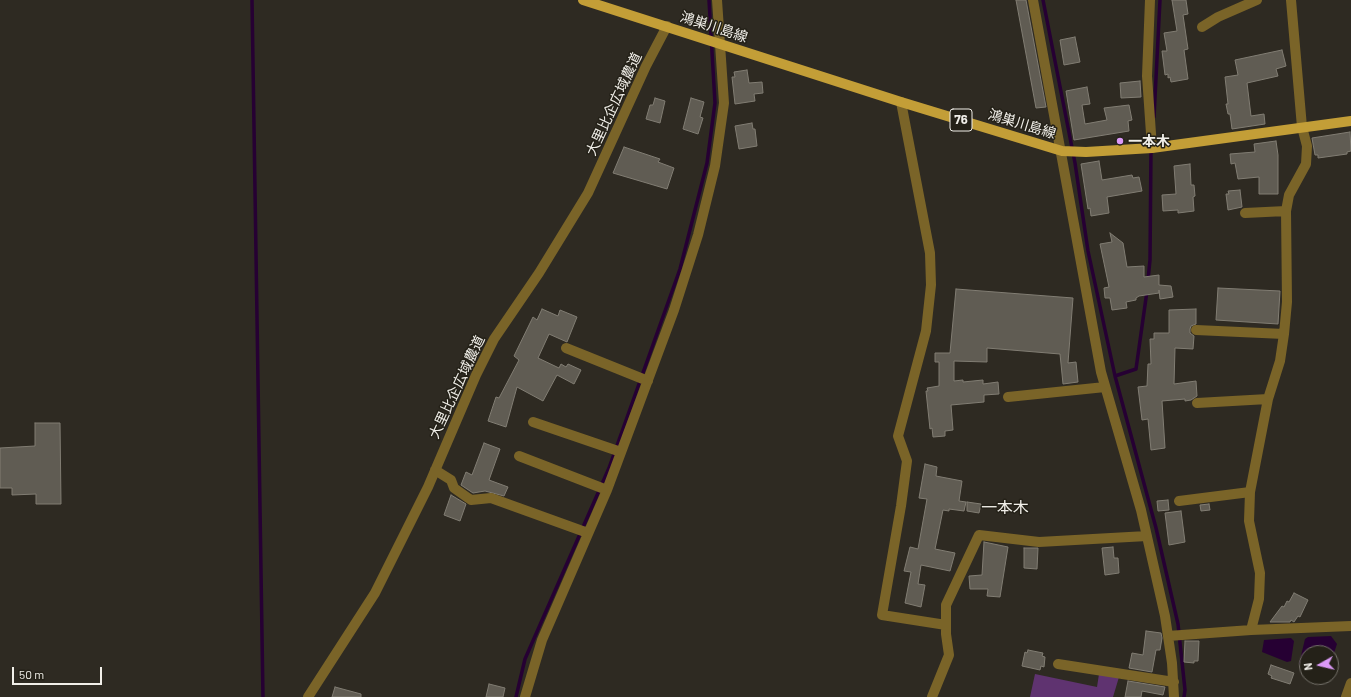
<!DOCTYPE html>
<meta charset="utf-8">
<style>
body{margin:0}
#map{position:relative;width:1351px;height:697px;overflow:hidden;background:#2e2a22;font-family:Barlow,sans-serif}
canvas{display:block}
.north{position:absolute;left:1299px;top:645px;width:40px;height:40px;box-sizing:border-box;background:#242118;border:1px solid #76736c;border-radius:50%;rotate:262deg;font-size:11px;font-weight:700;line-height:16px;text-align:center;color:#f1efe9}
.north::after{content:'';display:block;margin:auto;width:14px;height:18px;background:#db99f6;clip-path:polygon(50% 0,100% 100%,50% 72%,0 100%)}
.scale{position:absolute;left:12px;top:667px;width:90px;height:18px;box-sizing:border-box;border:2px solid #f1efe9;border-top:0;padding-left:5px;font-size:12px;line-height:14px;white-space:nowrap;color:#f1efe9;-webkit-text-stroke:3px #242118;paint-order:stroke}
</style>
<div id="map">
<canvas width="1351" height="697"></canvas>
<div class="north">N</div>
<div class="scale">50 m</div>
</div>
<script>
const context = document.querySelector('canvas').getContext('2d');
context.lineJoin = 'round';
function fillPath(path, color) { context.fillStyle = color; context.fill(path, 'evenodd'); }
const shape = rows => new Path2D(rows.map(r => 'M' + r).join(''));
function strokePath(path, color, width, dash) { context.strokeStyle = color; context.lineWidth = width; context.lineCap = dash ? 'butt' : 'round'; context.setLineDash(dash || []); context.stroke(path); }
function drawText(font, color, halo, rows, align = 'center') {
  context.font = font + ' Barlow,"Noto Sans JP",sans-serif'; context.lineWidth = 3; context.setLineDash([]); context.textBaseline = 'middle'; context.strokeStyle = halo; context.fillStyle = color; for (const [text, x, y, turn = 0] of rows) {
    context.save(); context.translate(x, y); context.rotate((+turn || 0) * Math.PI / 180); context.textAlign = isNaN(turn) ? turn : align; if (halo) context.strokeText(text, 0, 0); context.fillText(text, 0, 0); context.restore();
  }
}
const green = shape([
 [1035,674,1097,687,1099,674,1119,677,1113,697,1030,697]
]);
const water = shape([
 [1331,636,1337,644,1331,662,1331,653,1307,653,1307,668,1301,666,1299,664,1305,639,1308,637],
 [1291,638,1294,641,1291,661,1287,662,1262,652,1264,640]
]);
const stream = shape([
 [252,0,263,697],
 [1043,0,1075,163,1088,251,1115,376,1156,528,1178,624,1185,690,1184,697],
 [1154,117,1160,0],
 [1148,280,1150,260,1151,149],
 [1115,376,1136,369,1147,291],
 [516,697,525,659,609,468,680,269,707,163,715,103,709,0]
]);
const building = shape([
 [1016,0,1026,0,1046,107,1036,108,1016,0],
 [1172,0,1186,0,1188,14,1183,15,1188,49,1184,50,1188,79,1171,82,1170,77,1168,78,1168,74,1165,75,1162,51,1167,51,1164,33,1177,31,1172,0],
 [1075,37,1080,62,1064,65,1060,40,1075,37],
 [1282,50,1286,66,1276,69,1278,76,1247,83,1251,116,1264,114,1265,124,1232,129,1230,114,1228,114,1226,104,1228,104,1225,77,1238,75,1235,60,1282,50],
 [747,70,749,83,762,82,763,93,754,94,755,101,735,104,732,77,735,77,734,72,747,70],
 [1140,81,1141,97,1121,98,1120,83,1140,81],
 [1087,87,1090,104,1082,105,1085,124,1107,120,1104,108,1129,105,1132,120,1128,121,1129,131,1074,140,1066,91,1087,87],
 [655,98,665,101,660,123,646,119,650,105,653,105,655,98],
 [691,98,704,102,700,117,703,118,698,134,683,129,691,98],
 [752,123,753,129,755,129,757,146,739,149,735,126,752,123],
 [1350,132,1351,151,1347,152,1347,154,1318,158,1318,155,1315,155,1312,138,1350,132],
 [1276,141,1278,155,1278,194,1259,194,1259,177,1238,179,1235,163,1231,164,1230,154,1255,152,1254,144,1276,141],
 [624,147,660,159,658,162,674,168,667,189,613,173,624,147],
 [1099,161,1102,180,1132,175,1133,178,1139,177,1142,191,1107,197,1109,213,1091,216,1090,208,1088,209,1081,164,1099,161],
 [1190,164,1191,185,1194,185,1195,196,1193,197,1194,211,1178,213,1178,210,1163,211,1162,195,1176,194,1174,166,1190,164],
 [1240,190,1242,207,1228,210,1226,194,1229,194,1228,191,1240,190],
 [1110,233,1123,243,1127,267,1144,266,1144,277,1159,275,1159,285,1171,286,1173,297,1160,299,1159,290,1159,293,1139,296,1136,298,1136,300,1126,302,1127,308,1112,310,1110,298,1105,298,1104,288,1109,287,1100,244,1112,242,1110,233],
 [1218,288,1280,291,1278,324,1216,320,1218,288],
 [956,289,1073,298,1068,363,1076,362,1078,382,1063,384,1060,354,987,348,987,362,954,361,954,381,963,380,963,382,983,380,983,384,998,382,999,394,984,395,984,402,951,405,953,430,945,431,945,436,933,437,932,428,930,429,926,391,928,391,927,388,939,386,939,362,935,362,935,353,950,353,956,289],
 [542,309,558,316,560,310,577,317,567,342,549,334,538,358,559,368,561,364,566,367,568,364,581,370,574,384,557,375,543,401,517,387,506,427,488,421,496,397,499,398,519,360,514,356,533,317,537,320,542,309],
 [1196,309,1196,324,1191,326,1190,329,1190,333,1194,336,1193,349,1175,348,1174,384,1196,381,1197,396,1191,400,1185,401,1185,399,1162,401,1165,448,1151,450,1148,419,1142,420,1138,387,1147,386,1148,364,1151,364,1150,339,1154,339,1154,333,1169,333,1169,310,1196,309],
 [35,423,60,423,61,504,36,504,36,494,12,495,12,488,0,488,0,448,35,446,35,423],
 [484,443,500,449,489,480,508,487,504,496,485,491,473,493,461,485,466,472,472,475,484,443],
 [925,464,937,467,936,476,962,481,959,501,966,502,964,511,949,509,949,511,943,510,935,549,955,553,950,571,921,565,918,584,925,585,921,607,905,603,911,572,904,571,910,547,918,549,927,499,919,498,925,464],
 [451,495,466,504,460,521,444,515,451,495],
 [1168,500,1169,510,1158,511,1157,501,1168,500],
 [967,502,981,504,979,513,967,511,967,502],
 [1209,504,1210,510,1201,511,1200,505,1209,504],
 [1181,511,1185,542,1169,545,1165,513,1181,511],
 [984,542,1008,547,1000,597,987,596,988,589,970,589,969,576,982,575,984,542],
 [1113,547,1114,558,1118,558,1119,573,1105,575,1102,548,1113,547],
 [1024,548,1038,548,1037,569,1024,568,1024,548],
 [1294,593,1308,600,1300,617,1298,616,1294,622,1291,620,1290,622,1270,622,1282,606,1284,607,1287,601,1289,602,1294,593],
 [1146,631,1161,633,1162,638,1160,650,1156,650,1152,672,1129,668,1132,653,1143,655,1146,631],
 [1185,641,1199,641,1198,661,1194,661,1194,663,1184,662,1185,641],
 [1028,650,1043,653,1042,656,1045,657,1044,667,1041,666,1040,670,1022,666,1025,652,1027,653,1028,650],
 [1271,665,1294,673,1290,684,1271,678,1272,676,1268,674,1271,665],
 [1128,681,1165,687,1163,695,1142,691,1141,697,1125,697,1128,681],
 [489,684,505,688,503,697,486,697,489,684],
 [335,687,361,694,361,697,332,697,335,687]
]);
const minor = shape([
 [1033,0,1101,372,1141,510,1165,616,1172,663,1174,697],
 [1150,0,1147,76,1152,148],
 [1202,27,1218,17,1257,0],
 [901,102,930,253,931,285,926,331,898,436,907,461,901,506,882,615,946,625],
 [1245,213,1286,211],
 [1196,330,1284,334],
 [566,348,648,381],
 [1008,397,1105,387],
 [1197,403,1268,399],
 [533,422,621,452],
 [519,456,607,490],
 [435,470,451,480,454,488,471,500,491,498,588,533],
 [1179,501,1250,492],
 [1251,630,1351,626],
 [1168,636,1251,630,1259,599,1260,573,1249,521,1250,492,1268,399,1280,361,1284,334,1287,302,1286,211,1289,195,1306,164,1307,146,1302,127,1291,0],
 [1058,664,1174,682],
 [308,697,375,593,428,487,476,375,494,339,539,273,588,193,646,66,667,26],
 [525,697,542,640,607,490,674,310,698,235,715,166,724,103,717,0],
 [932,697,949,655,946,634,946,605,979,535,1039,542,1147,536],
 [1346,697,1351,683]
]);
const major = shape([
 [583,0,901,102,1062,151,1086,152,1152,148,1351,121]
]);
const markers = [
 [1120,141,4,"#db99f6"]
];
const shields = [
 [961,120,22]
];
const shieldNames = [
 ["76",961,120]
];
const streetNames = [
 ["鴻巣川島線",714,27,18],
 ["大里比企広域農道",614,104,-65],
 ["鴻巣川島線",1022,124,17],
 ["大里比企広域農道",457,387,-65]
];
const poiNames = [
 ["一本木",1128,141]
];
const quarterNames = [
 ["一本木",1005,508]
];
fillPath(green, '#5f3370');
fillPath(water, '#260033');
strokePath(stream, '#260033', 3.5);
fillPath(building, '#605c53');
strokePath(building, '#817d73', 1);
strokePath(minor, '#7a6428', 10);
strokePath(major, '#c39e37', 10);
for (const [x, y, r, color] of markers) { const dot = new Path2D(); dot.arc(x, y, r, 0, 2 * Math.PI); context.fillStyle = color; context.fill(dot); strokePath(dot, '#242118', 1.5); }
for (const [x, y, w] of shields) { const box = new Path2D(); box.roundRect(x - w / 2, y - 11, w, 22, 3); context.fillStyle = '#242118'; context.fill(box); strokePath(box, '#f1efe9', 1); }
drawText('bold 13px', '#f1efe9', null, shieldNames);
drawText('14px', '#f1efe9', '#242118', streetNames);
drawText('bold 14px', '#f1efe9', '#242118', poiNames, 'left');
drawText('16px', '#f1efe9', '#242118', quarterNames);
</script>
